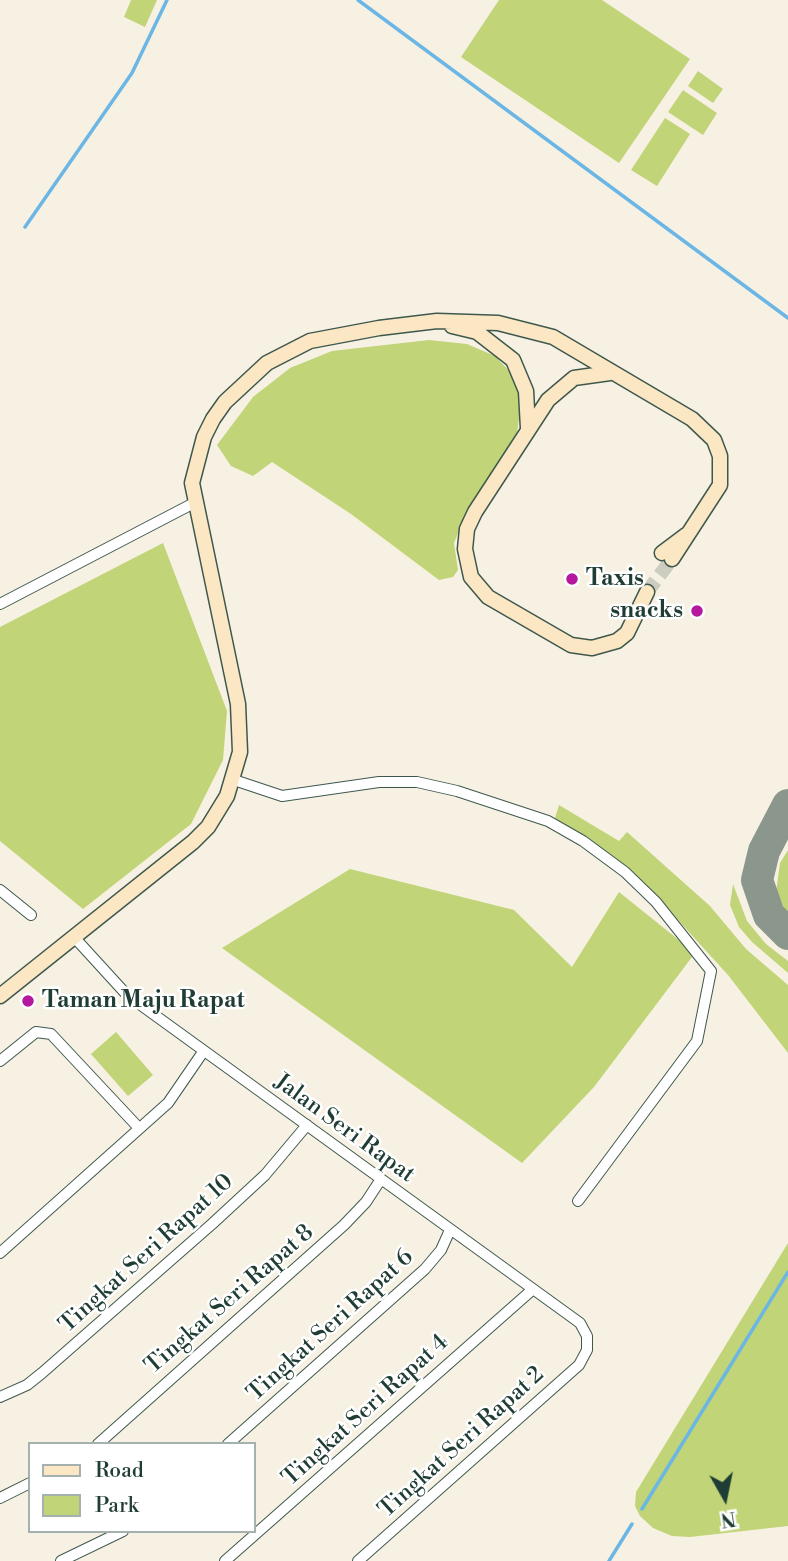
<!DOCTYPE html>
<style>
body{margin:0}
#map{position:relative;width:788px;height:1561px;overflow:hidden;background:#f7f1e3;font-family:"Libre Bodoni",serif}
canvas{display:block}
.legend{position:absolute;left:28px;top:1442px;width:228px;height:91px;box-sizing:border-box;background:#fff;border:2px solid #a5b1ae;margin:0;padding:9px 12px;list-style:none;font-size:21px;color:#1f3d34}
.legend li{display:flex;align-items:center;gap:14px;height:35px}
.legend b{width:35px;border:2px solid #a5b1ae}
.north{position:absolute;left:690px;top:1463px;width:70px;height:70px;-webkit-text-stroke:5px #fff;paint-order:stroke;rotate:171deg;font-size:19px;font-weight:700;line-height:28px;text-align:center;color:#1f3d34}
.north::after{content:'';display:block;margin:auto;width:24px;height:32px;background:#1f3d34;clip-path:polygon(50% 0,100% 100%,50% 72%,0 100%)}
</style>
<div id="map">
<canvas width="788" height="1561"></canvas>
<ul class="legend">
<li><b style="height:9px;background:#fbe7c3"></b>Road</li>
<li><b style="height:19px;background:#c1d477"></b>Park</li>
</ul>
<div class="north">N</div>
</div>
<script>
const context = document.querySelector('canvas').getContext('2d');
context.lineJoin = 'round';
function fillPath(path, color) { context.fillStyle = color; context.fill(path, 'evenodd'); }
const shape = rows => new Path2D(rows.map(r => 'M' + r).join(''));
function strokePath(path, color, width, dash) { context.strokeStyle = color; context.lineWidth = width; context.lineCap = dash ? 'butt' : 'round'; context.setLineDash(dash || []); context.stroke(path); }
function drawText(font, color, halo, rows, align = 'center') {
  context.font = font + ' "Libre Bodoni",serif'; context.lineWidth = 5; context.setLineDash([]); context.textBaseline = 'middle'; context.strokeStyle = halo; context.fillStyle = color; for (const [text, x, y, turn = 0] of rows) {
    context.save(); context.translate(x, y); context.rotate((+turn || 0) * Math.PI / 180); context.textAlign = isNaN(turn) ? turn : align; if (halo) context.strokeText(text, 0, 0); context.fillText(text, 0, 0); context.restore();
  }
}
const green = shape([
 [131,0,157,0,145,27,124,17],
 [499,0,602,0,690,59,619,163,461,57],
 [698,71,723,89,713,103,688,86],
 [683,90,717,113,703,135,668,112],
 [665,118,690,134,657,186,631,170],
 [429,340,467,344,495,356,513,375,521,404,517,433,467,511,454,543,458,570,453,577,439,580,351,514,272,462,253,476,231,466,217,445,253,397,290,368,332,351],
 [163,543,227,711,223,760,191,824,83,909,0,841,0,627],
 [559,805,619,841,627,832,710,906,746,949,788,985,788,1053,728,975,658,898,555,818],
 [788,850,788,917,776,892,780,863],
 [350,869,514,910,572,967,619,892,695,953,594,1087,522,1163,222,948],
 [733,884,747,921,766,944,788,961,788,973,752,942,739,927,730,905],
 [116,1032,153,1075,128,1096,91,1054],
 [788,1243,788,1526,690,1537,672,1536,653,1528,640,1516,635,1506,636,1492]
]);
const stream = shape([
 [358,0,788,318],
 [25,227,132,73,167,0],
 [642,1509,788,1272],
 [609,1561,632,1524]
]);
const taxiway = shape([
 [788,805,764,851,757,880,769,915,788,934]
]);
const secondaryTunnel = shape([
 [647,592,672,559]
]);
const street = shape([
 [0,604,194,503],
 [234,780,282,796,379,782,417,782,457,791,548,821,583,841,625,872,656,902,711,971,697,1041,578,1201],
 [0,890,31,915],
 [74,937,127,995,580,1323,587,1336,587,1350,579,1365,358,1561],
 [0,1061,36,1032,51,1034,138,1127],
 [0,1253,168,1103,203,1052],
 [0,1397,27,1385,42,1373,212,1224,265,1175,307,1125],
 [98,1444,344,1225,366,1202,381,1179],
 [228,1444,425,1269,441,1250,450,1230],
 [0,1498,30,1483],
 [61,1561,123,1531],
 [225,1561,532,1290]
]);
const secondary = shape([
 [452,326,477,332,513,360,526,391,528,428],
 [610,373,574,378,548,400,475,512,467,529,465,549,471,577,488,597,571,645,592,648,617,641,627,633,647,592],
 [662,553,686,535],
 [0,996,193,842,208,827,227,796,240,752,238,704,192,483,204,437,213,419,225,402,267,363,310,341,379,328,437,321,498,323,553,337,692,419,714,440,720,456,720,485,672,559]
]);
const markers = [
 [572,579,7,"#b5179e"],
 [697,611,7,"#b5179e"],
 [28,1001,7,"#b5179e"]
];
const poiNames = [
 ["Taxis",586,579],
 ["snacks",683,611,"right"],
 ["Taman Maju Rapat",42,1001]
];
const streetNames = [
 ["Jalan Seri Rapat",344,1129,36],
 ["Tingkat Seri Rapat 10",147,1254,-42],
 ["Tingkat Seri Rapat 8",230,1300,-41],
 ["Tingkat Seri Rapat 6",331,1326,-42],
 ["Tingkat Seri Rapat 4",366,1411,-42],
 ["Tingkat Seri Rapat 2",462,1443,-42]
];
fillPath(green, '#c1d477');
strokePath(stream, '#6bb6e4', 3.5);
strokePath(taxiway, '#8b978c', 32);
strokePath(secondaryTunnel, '#cccdc0', 14, [14, 7]);
strokePath(street, '#3f584e', 12);
strokePath(secondary, '#3f584e', 17);
strokePath(street, '#fff', 10);
strokePath(secondary, '#fbe7c3', 14);
for (const [x, y, r, color] of markers) { const dot = new Path2D(); dot.arc(x, y, r, 0, 2 * Math.PI); context.fillStyle = color; context.fill(dot); strokePath(dot, '#fff', 2.5); }
drawText('bold 23px', '#1f3d34', '#fff', poiNames, 'left');
drawText('23px', '#1f3d34', '#fff', streetNames);
</script>
